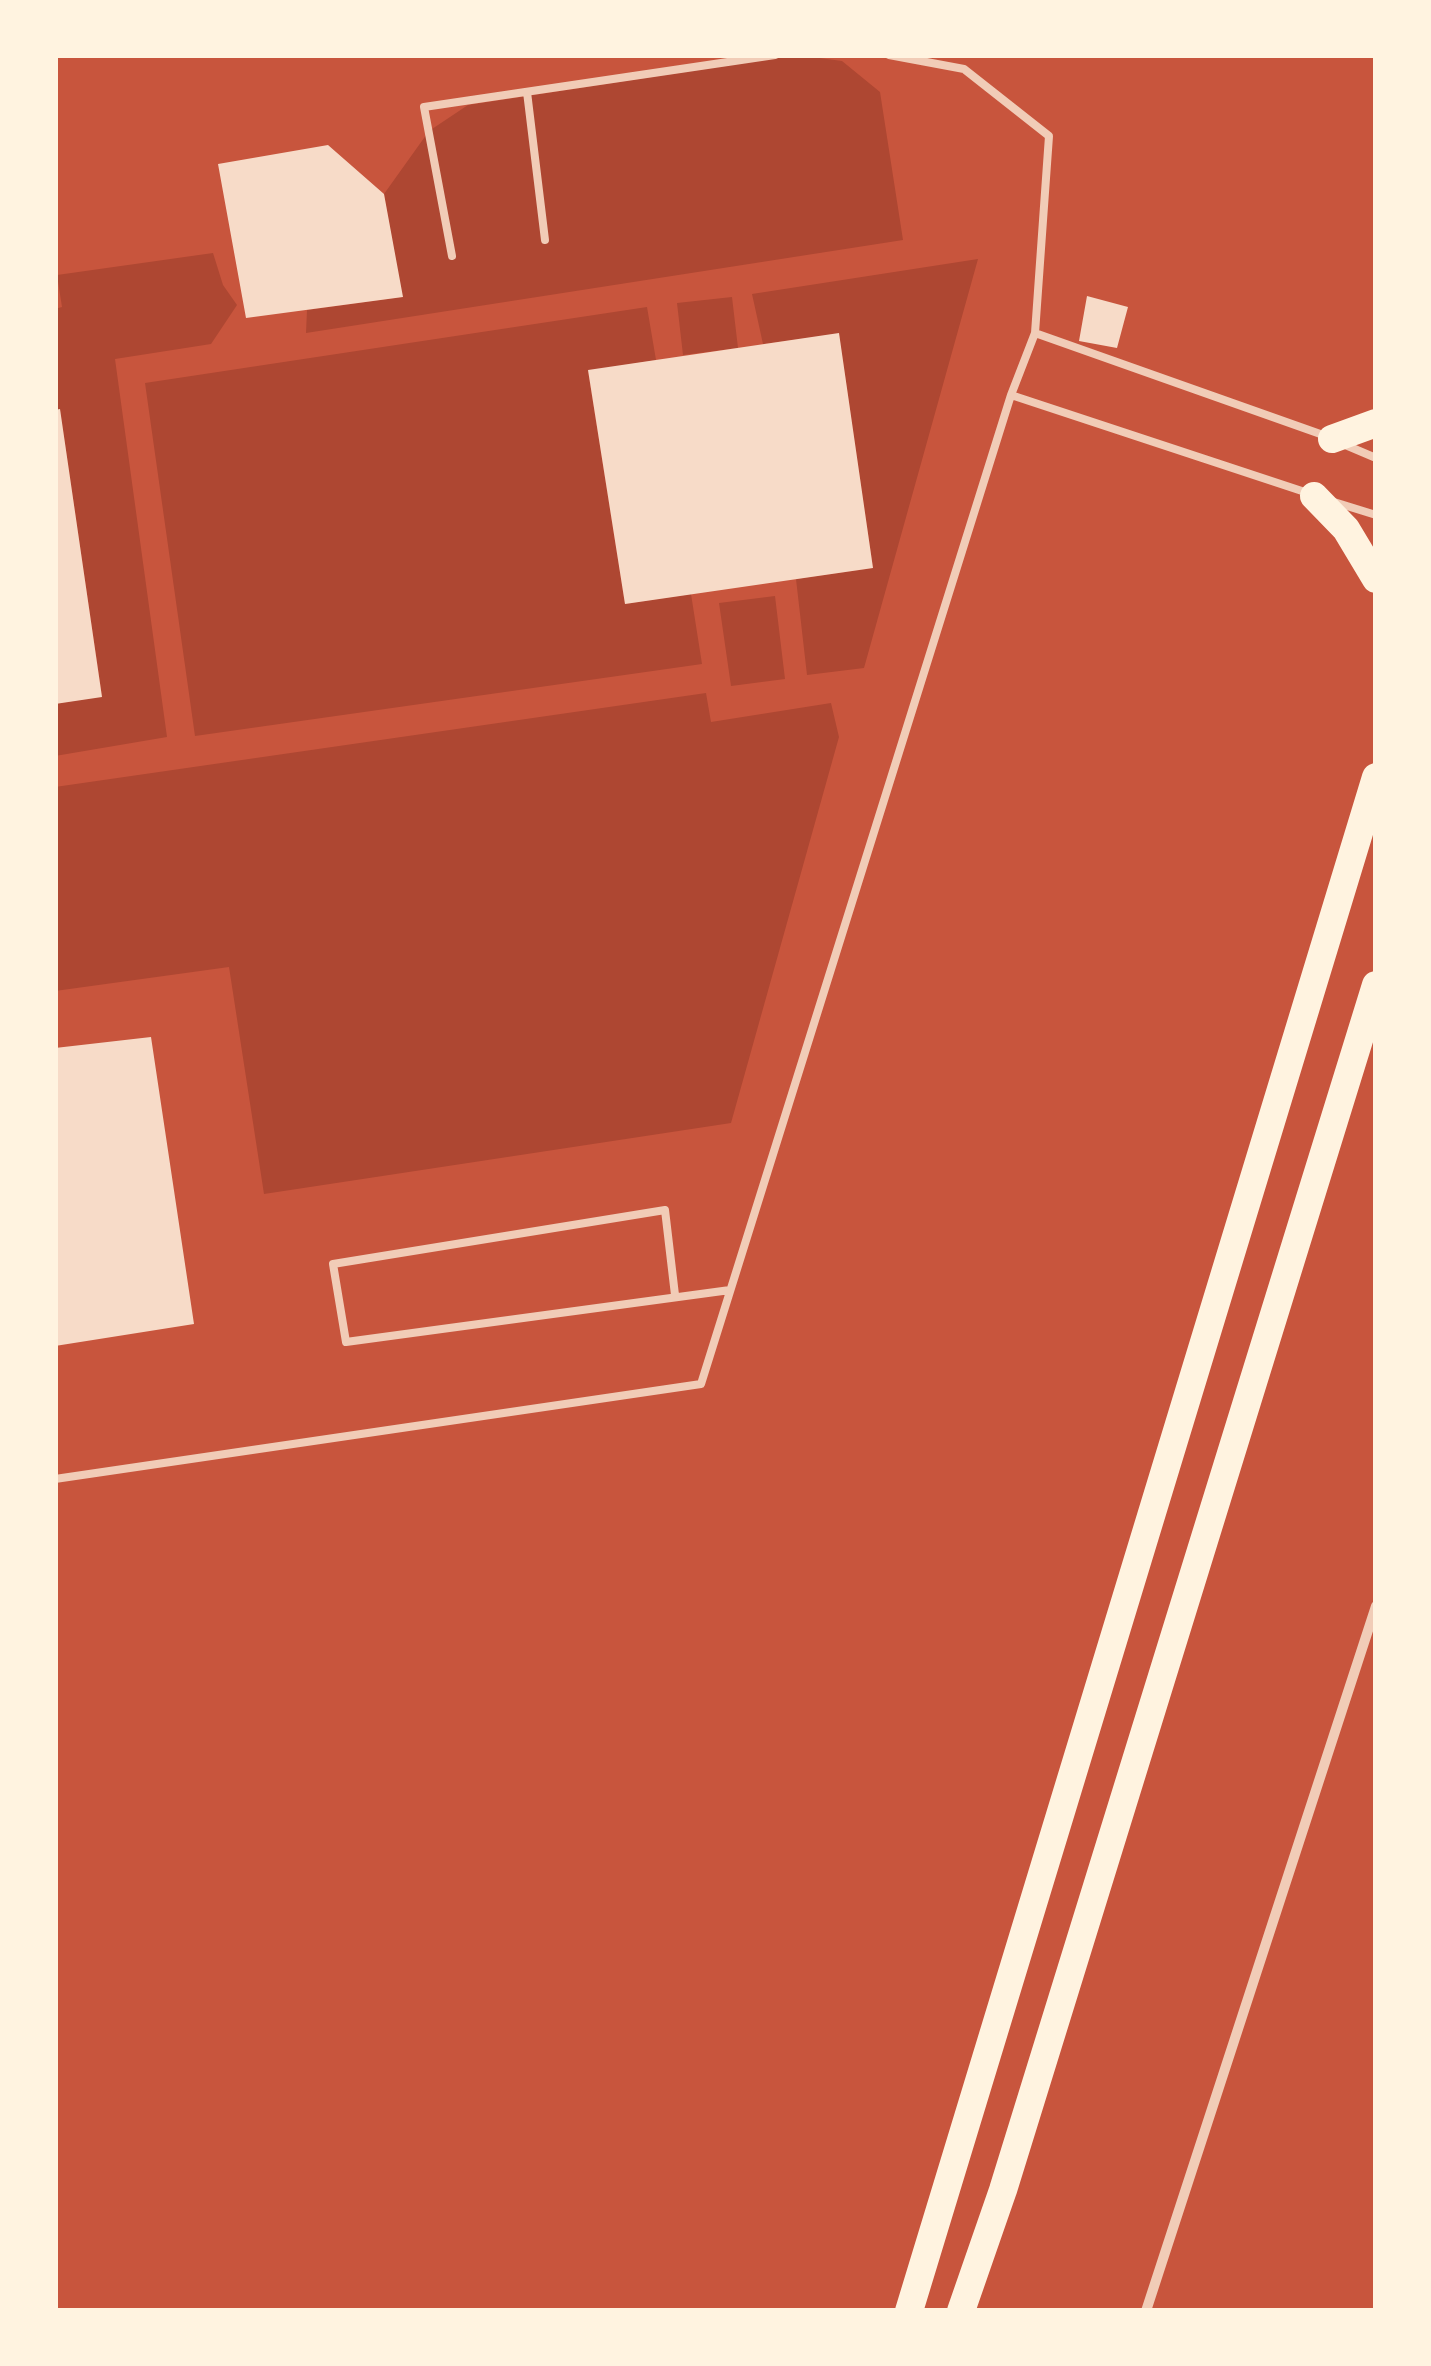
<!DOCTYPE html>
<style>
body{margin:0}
#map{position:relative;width:1431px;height:2366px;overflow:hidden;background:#c8553d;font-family:"DejaVu Sans",sans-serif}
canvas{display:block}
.frame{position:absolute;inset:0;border:58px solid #fff3e0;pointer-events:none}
</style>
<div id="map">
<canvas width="1431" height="2366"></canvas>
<div class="frame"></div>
</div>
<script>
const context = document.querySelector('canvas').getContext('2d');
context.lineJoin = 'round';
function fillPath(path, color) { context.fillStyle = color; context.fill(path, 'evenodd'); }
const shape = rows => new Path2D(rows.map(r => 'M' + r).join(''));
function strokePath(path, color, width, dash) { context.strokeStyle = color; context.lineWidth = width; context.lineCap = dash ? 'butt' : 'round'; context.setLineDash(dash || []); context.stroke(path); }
const green = shape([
 [797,55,842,61,880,92,903,240,306,333,307,310,402,297,384,194,429,131,468,105],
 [213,253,223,285,237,305,211,344,115,359,167,737,55,756,55,704,102,696,60,410,55,410,55,309,62,307,57,275],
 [978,259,864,668,807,675,796,579,873,568,839,334,763,344,752,294],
 [732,297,738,348,683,355,677,303],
 [647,307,656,360,588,371,625,604,691,594,702,664,195,736,145,383],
 [775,596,785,679,731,686,719,603],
 [706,693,711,722,831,703,839,737,731,1123,264,1194,229,967,55,991,55,787]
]);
const building = shape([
 [328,145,384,194,403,297,246,318,218,164],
 [1087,296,1128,307,1117,348,1079,341],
 [839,333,873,568,625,604,588,370],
 [60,409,102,697,55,704,55,410],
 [151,1037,194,1324,55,1346,55,1048]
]);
const service = shape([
 [527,92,545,240],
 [452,256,424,107,775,55],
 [1035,333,1326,436],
 [1011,395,1311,494],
 [1343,444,1376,458],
 [1334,502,1376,515],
 [675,1295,665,1210,333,1264,346,1342,730,1290],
 [55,1479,701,1384,1011,395,1035,333,1049,136,964,69,889,55]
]);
const minor = shape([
 [1146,2311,1376,1606]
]);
const trunk = shape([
 [1332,439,1376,423],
 [1314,496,1346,529,1376,579],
 [909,2311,1376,777],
 [961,2311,1003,2190,1376,985]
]);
fillPath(green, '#ae4732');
fillPath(building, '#f7dbc8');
strokePath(service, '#f1ccb7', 8);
strokePath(minor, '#f1ccb7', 10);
strokePath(trunk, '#fff3e0', 28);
</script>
